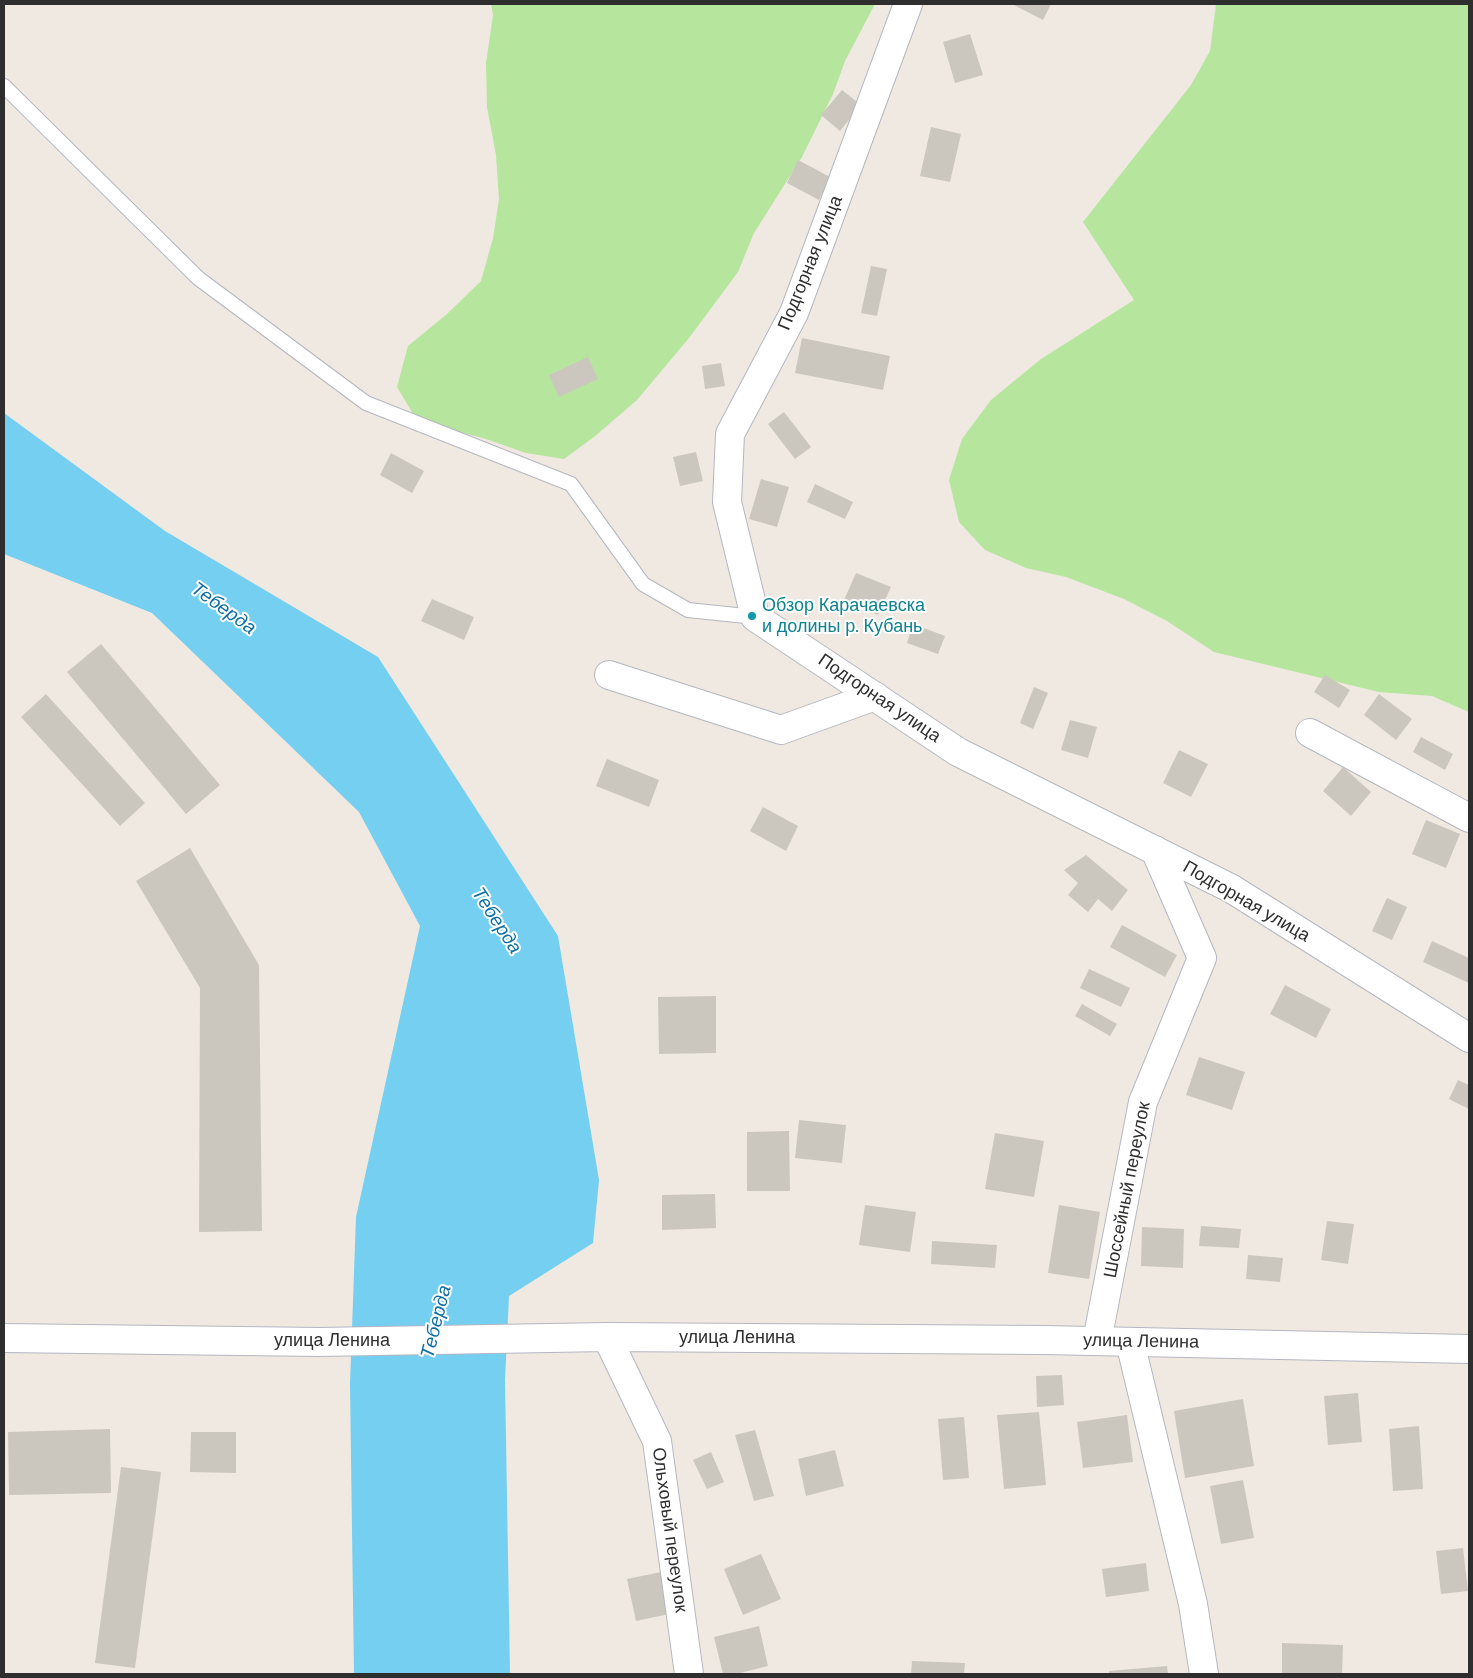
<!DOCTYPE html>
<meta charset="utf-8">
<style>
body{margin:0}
#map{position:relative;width:1473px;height:1678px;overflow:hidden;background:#efe9e1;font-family:"DM Sans",sans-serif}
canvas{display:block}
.frame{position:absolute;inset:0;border:5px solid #2e2e2e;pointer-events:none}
</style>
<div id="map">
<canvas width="1473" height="1678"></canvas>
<div class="frame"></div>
</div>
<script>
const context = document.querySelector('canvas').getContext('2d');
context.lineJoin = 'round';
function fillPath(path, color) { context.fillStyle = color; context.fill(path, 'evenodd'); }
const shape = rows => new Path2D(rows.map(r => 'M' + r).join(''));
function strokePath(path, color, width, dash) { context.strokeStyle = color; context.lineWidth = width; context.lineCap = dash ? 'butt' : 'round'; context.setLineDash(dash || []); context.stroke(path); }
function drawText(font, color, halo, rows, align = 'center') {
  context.font = font + ' "DM Sans",sans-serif'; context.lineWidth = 4; context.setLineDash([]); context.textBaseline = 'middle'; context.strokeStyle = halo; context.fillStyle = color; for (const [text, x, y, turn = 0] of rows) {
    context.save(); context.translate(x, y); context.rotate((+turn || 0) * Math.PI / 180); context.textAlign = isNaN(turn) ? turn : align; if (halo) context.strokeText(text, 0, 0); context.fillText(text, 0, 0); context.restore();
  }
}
const green = shape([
 [491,4,875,4,845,61,833,94,802,157,754,233,738,272,689,338,637,400,594,437,564,459,526,453,483,438,418,422,397,387,408,346,447,314,481,281,493,238,499,199,496,155,487,107,486,63,493,15],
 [1216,4,1469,4,1469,712,1432,696,1379,692,1214,652,1167,621,1124,599,1066,577,1026,568,985,550,959,522,949,480,962,439,991,400,1041,359,1134,300,1083,222,1191,85,1210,51]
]);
const water = shape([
 [4,413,165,531,378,657,558,936,599,1180,593,1243,509,1296,505,1380,510,1674,354,1674,350,1384,356,1217,420,926,359,812,152,613,4,554]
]);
const building = shape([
 [1012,4,1051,4,1043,20],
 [970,34,983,75,955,83,943,42],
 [842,90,861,105,840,131,821,115],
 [931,127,961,134,950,182,920,176],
 [798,160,830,177,819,200,787,183],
 [871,266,887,269,877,316,861,313],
 [802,338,890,356,883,390,795,373],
 [588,357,598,379,559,397,549,375],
 [721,363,725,386,705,389,702,366],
 [784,412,811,447,795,459,768,424],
 [696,452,703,481,680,486,673,457],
 [391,453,424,471,412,493,380,475],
 [761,479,789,487,777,527,749,519],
 [815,484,853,502,845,519,807,502],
 [856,573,891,587,878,615,844,600],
 [432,599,474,617,464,640,421,621],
 [913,624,945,636,938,654,907,643],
 [101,644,220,785,186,814,67,672],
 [1325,675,1350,690,1339,708,1314,692],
 [1034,687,1048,693,1033,729,1020,723],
 [46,694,145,803,120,826,21,717],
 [1379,694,1412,719,1396,740,1364,715],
 [1070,720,1097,727,1088,758,1061,750],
 [1421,737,1453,754,1445,770,1413,752],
 [1179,750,1208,764,1191,797,1163,783],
 [607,759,659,780,649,807,596,786],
 [1343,767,1371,792,1351,816,1323,791],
 [763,807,798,826,786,851,750,831],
 [1426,820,1460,834,1446,868,1412,854],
 [190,848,259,965,262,1231,199,1232,200,988,136,881],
 [1086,855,1128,890,1112,911,1098,899,1088,912,1068,895,1078,883,1064,870],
 [1387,898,1407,907,1392,940,1372,931],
 [1122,925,1177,955,1165,977,1110,947],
 [1432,941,1469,958,1469,983,1423,962],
 [1089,969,1130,988,1121,1007,1080,988],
 [1285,985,1331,1009,1316,1038,1270,1014],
 [716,996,716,1053,659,1054,658,997],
 [1082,1004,1117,1024,1110,1036,1075,1016],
 [1199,1057,1245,1072,1232,1110,1186,1095],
 [1458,1080,1469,1085,1469,1109,1449,1099],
 [799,1120,846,1125,842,1163,795,1158],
 [789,1131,790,1191,747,1191,747,1132],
 [995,1133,1044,1141,1034,1197,985,1189],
 [715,1194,716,1228,662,1230,662,1195],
 [865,1205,916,1212,910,1252,859,1245],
 [1059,1205,1100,1212,1089,1279,1048,1273],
 [1327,1221,1354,1224,1348,1264,1321,1260],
 [1201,1226,1241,1229,1239,1248,1199,1246],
 [1142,1227,1184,1229,1183,1268,1141,1266],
 [932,1241,997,1245,995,1268,931,1264],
 [1248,1255,1283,1258,1280,1282,1246,1279],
 [1062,1375,1064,1405,1037,1407,1036,1376],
 [1358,1393,1362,1442,1328,1445,1324,1396],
 [1243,1399,1254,1466,1185,1478,1174,1411],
 [1039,1412,1046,1485,1004,1489,997,1415],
 [1127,1415,1133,1462,1083,1468,1077,1422],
 [964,1417,969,1478,943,1480,938,1419],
 [1419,1426,1423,1489,1393,1491,1389,1429],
 [110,1429,111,1493,9,1495,8,1432],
 [755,1430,774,1496,754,1501,735,1435],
 [191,1432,236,1432,236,1473,190,1472],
 [835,1450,844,1486,806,1496,798,1459],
 [711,1452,724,1482,707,1489,693,1460],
 [121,1467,161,1472,135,1668,95,1663],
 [1243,1480,1254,1538,1221,1544,1210,1486],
 [1463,1548,1468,1591,1441,1594,1436,1551],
 [761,1554,781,1599,743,1615,724,1569],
 [1146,1563,1149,1591,1106,1597,1102,1569],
 [666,1571,674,1613,636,1621,627,1579],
 [759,1626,768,1666,736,1674,723,1674,714,1637],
 [1282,1643,1343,1645,1342,1674,1282,1674],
 [912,1661,965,1663,964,1674,911,1674],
 [1167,1666,1168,1674,1109,1674,1109,1671]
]);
const service = shape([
 [4,86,198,278,366,403,571,484,643,584,688,610,755,617]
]);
const minor = shape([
 [908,4,794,313,730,434,727,502,755,617,958,752,1232,889,1469,1038],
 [609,675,781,730,875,696],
 [1310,733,1469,818],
 [607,1337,657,1441,689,1674],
 [1097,1341,1143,1102,1202,958,1155,850],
 [1130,1342,1193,1604,1204,1674]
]);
const secondary = shape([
 [4,1338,319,1342,607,1337,1044,1340,1469,1349]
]);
const markers = [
 [752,616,5,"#0f9aa8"]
];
const streetNames = [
 ["Подгорная улица",811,263,-68],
 ["Подгорная улица",879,699,34],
 ["Подгорная улица",1246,902,30],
 ["Шоссейный переулок",1128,1190,-79],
 ["улица Ленина",737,1338],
 ["улица Ленина",332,1341],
 ["улица Ленина",1141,1342,1],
 ["Ольховый переулок",669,1530,82]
];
const cultureNames = [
 ["Обзор Карачаевска",762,606],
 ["и долины р. Кубань",762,627]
];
const waterNames = [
 ["Теберда",223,609,36],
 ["Теберда",496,921,57],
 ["Теберда",437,1322,-76]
];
fillPath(green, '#b6e59e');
fillPath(water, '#75cff0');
fillPath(building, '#cbc7bf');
strokePath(service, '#b4b7c1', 16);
strokePath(minor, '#b4b7c1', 30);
strokePath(secondary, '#b4b7c1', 30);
strokePath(service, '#fff', 14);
strokePath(minor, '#fff', 28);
strokePath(secondary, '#fff', 28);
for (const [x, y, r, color] of markers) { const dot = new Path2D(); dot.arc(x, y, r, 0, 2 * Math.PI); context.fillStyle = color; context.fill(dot); strokePath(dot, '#fff', 2); }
drawText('18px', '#2e2e2e', '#fff', streetNames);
drawText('18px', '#0d838f', '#fff', cultureNames, 'left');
drawText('italic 19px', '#0d6fa3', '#fff', waterNames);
</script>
